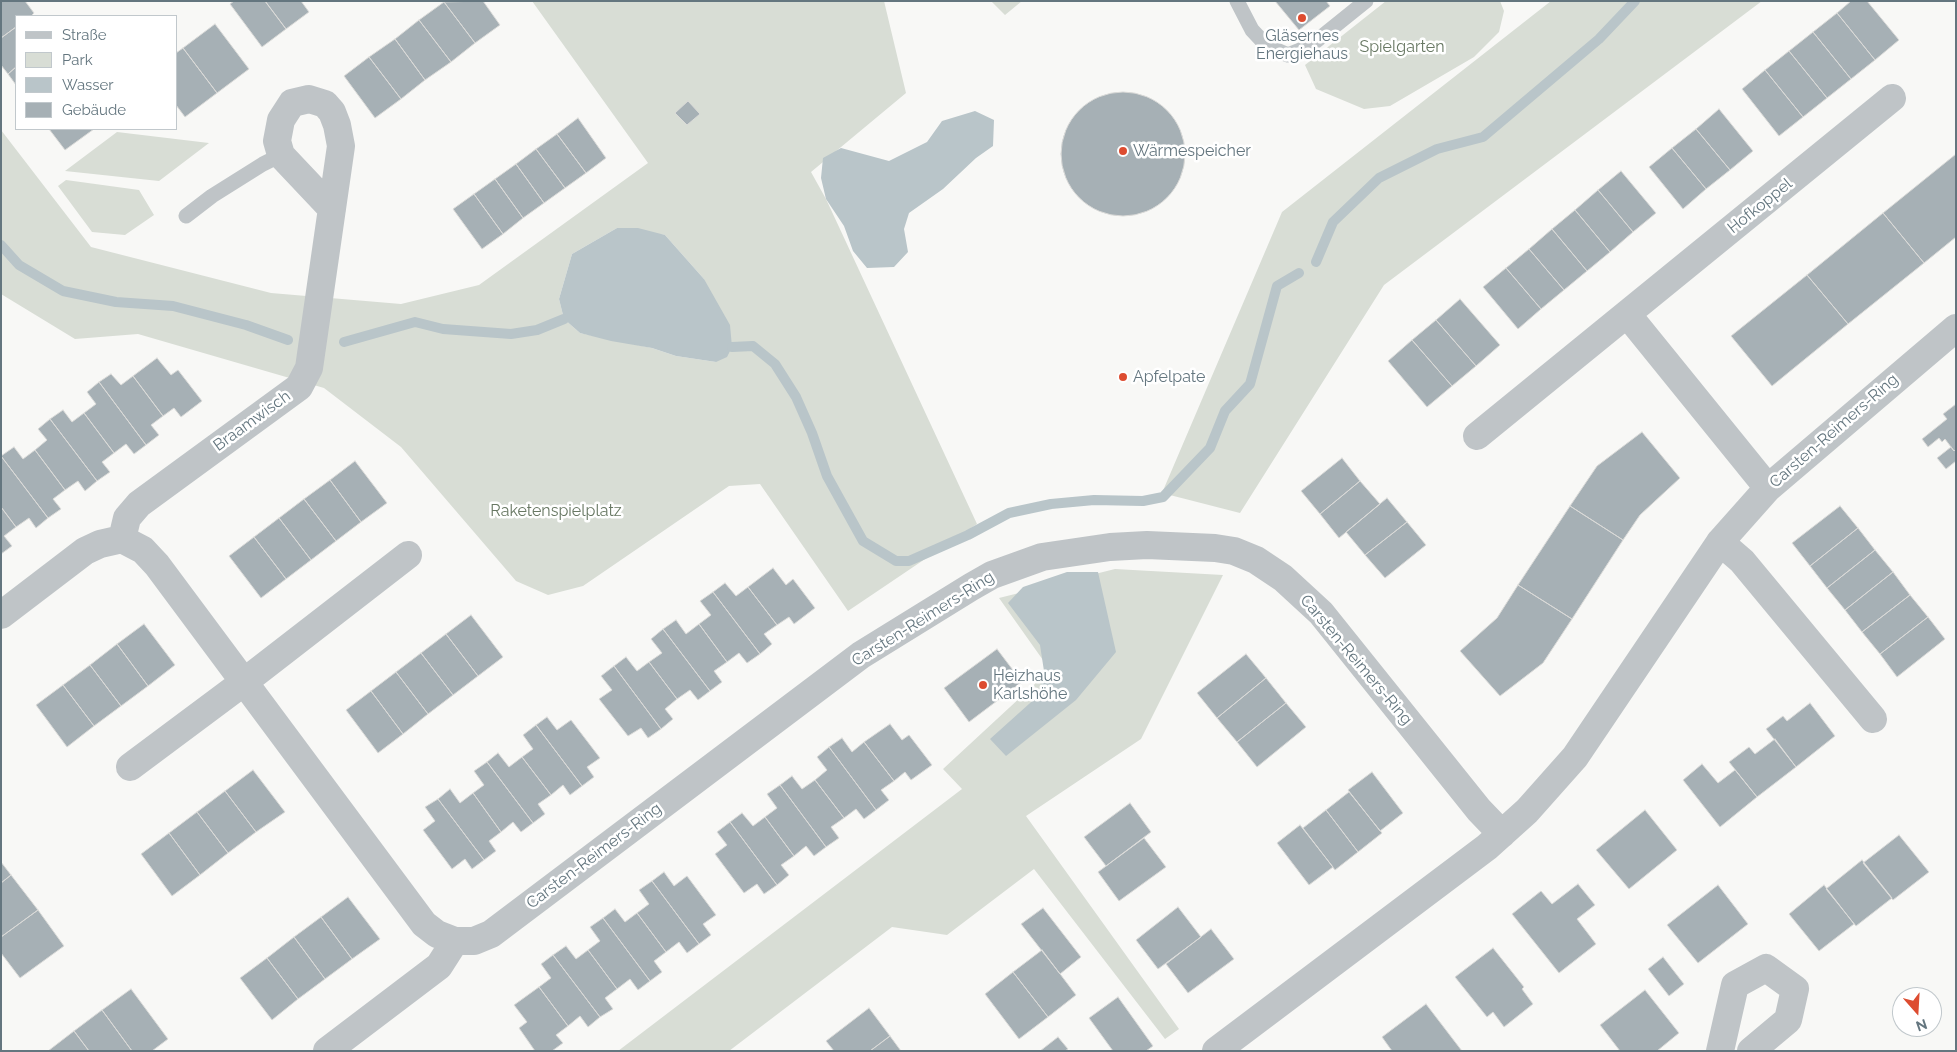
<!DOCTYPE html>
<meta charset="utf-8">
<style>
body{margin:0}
#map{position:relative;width:1957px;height:1052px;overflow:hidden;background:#f8f8f6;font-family:Raleway,sans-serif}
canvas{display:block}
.frame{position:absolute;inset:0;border:2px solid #64767f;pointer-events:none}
.legend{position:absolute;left:15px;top:15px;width:162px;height:115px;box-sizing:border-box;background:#fff;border:1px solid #c1c8cc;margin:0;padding:6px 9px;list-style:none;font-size:15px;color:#64767f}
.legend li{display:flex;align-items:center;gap:10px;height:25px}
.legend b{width:25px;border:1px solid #c1c8cc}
.north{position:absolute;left:1892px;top:987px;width:50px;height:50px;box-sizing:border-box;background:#fff;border:1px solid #c1c8cc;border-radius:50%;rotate:161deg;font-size:14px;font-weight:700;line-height:20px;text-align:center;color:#64767f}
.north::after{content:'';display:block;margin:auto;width:18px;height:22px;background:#dd4c30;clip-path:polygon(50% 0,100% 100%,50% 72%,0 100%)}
</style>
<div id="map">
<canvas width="1957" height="1052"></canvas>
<div class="frame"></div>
<ul class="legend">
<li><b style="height:6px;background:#bfc4c7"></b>Straße</li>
<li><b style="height:14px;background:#d8ddd5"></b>Park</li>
<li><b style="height:14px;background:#b9c5c9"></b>Wasser</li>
<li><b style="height:14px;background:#a6b0b5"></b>Gebäude</li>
</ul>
<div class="north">N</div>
</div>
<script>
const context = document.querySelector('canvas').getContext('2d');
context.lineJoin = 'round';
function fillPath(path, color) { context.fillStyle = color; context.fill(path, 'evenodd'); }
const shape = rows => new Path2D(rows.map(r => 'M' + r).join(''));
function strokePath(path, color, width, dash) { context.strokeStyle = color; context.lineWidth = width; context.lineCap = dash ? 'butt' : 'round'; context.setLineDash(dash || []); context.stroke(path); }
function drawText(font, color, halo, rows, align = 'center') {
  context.font = font + ' Raleway,sans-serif'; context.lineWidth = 5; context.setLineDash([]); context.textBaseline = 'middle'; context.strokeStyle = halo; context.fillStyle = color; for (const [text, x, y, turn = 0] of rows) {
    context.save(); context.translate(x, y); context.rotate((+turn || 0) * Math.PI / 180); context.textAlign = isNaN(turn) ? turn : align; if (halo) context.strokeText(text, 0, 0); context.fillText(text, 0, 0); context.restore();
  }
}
const green = shape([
 [532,1,884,1,906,93,811,172,826,199,977,524,848,611,760,484,729,486,583,586,548,595,516,581,401,447,324,388,138,334,75,339,1,294,1,130,91,247,271,293,401,304,479,285,648,163],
 [617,228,665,235,704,279,716,362,676,356,652,348,580,333,564,319,559,299,572,254],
 [991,1,1022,1,1005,15],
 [1386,1,1500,1,1504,11,1499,32,1474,57,1390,106,1364,109,1316,89,1305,65],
 [1551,1,1762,1,1384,285,1240,513,1162,493,1282,212],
 [117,132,209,143,159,181,65,171],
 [66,180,139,190,154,215,125,235,92,232,58,186],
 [1115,569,1223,575,1141,739,1026,816,1179,1029,1165,1039,1034,869,947,935,892,927,729,1051,618,1051,962,789,943,769,1050,670,999,598]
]);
const water = shape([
 [975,111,994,120,993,146,976,158,943,189,909,213,904,229,908,252,894,267,867,268,853,251,844,226,826,199,821,178,823,158,841,148,889,161,927,142,942,121],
 [617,228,638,228,665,235,704,279,730,325,732,347,727,357,716,362,676,356,652,348,611,341,580,333,564,319,559,299,572,254],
 [1067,572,1098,572,1116,652,1076,700,1006,756,990,739,1039,695,1044,671,1040,645,1008,603,1023,587]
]);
const stream = shape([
 [1,245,19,265,63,291,116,302,173,306,246,325,288,340],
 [1316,262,1333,222,1379,178,1437,149,1483,137,1599,39,1635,1],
 [344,342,415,322,443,329,511,334,537,330,564,319],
 [732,347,753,346,775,364,796,397,812,433,827,476,863,541,896,561,909,561,968,535,1009,513,1051,504,1094,500,1143,501,1163,497,1210,448,1225,411,1250,384,1277,286,1299,273]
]);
const building = shape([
 [1,1,25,1,34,13,31,16,16,16,16,27,1,38,1,1],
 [234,1,265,1,286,29,262,47,230,4,234,1],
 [265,1,301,1,309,12,286,29,265,1],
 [483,1,500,25,475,43,444,2,483,1],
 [1275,1,1326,1,1330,6,1299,30,1275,1],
 [1851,1,1867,1,1899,40,1875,60,1837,13,1851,1],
 [444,2,475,43,451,62,419,20,444,2],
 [1837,13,1875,60,1851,79,1813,32,1837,13],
 [419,20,451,62,425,80,395,39,419,20],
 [215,24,249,69,217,93,183,48,215,24],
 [16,27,16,67,8,74,1,65,1,38,16,27],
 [1813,32,1851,79,1827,98,1789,51,1813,32],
 [395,39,425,80,401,99,369,57,395,39],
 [183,48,217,93,185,117,176,105,176,53,183,48],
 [1789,51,1827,98,1803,117,1765,70,1789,51],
 [369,57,401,99,375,118,344,76,369,57],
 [16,67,16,85,8,74,16,67],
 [1765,70,1803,117,1779,136,1742,89,1765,70],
 '1061 154a62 62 0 1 1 124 0a62 62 0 1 1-124 0Z',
 [688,101,700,114,687,125,675,113,688,101],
 [1719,109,1753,151,1730,170,1696,129,1719,109],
 [578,118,606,158,586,173,557,134,578,118],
 [49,129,94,129,65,150,49,129],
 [1696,129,1730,170,1706,189,1672,148,1696,129],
 [557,134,586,173,565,188,536,149,557,134],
 [1672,148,1706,189,1683,209,1649,167,1672,148],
 [536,149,565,188,544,203,516,164,536,149],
 [1956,154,1956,237,1924,263,1883,213,1956,154],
 [516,164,544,203,523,218,495,179,516,164],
 [1621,171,1656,213,1633,232,1598,190,1621,171],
 [495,179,523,218,503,234,474,194,495,179],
 [1598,190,1633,232,1610,252,1575,210,1598,190],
 [474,194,503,234,482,249,453,209,474,194],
 [1575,210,1610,252,1587,271,1552,229,1575,210],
 [1883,213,1924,263,1848,324,1807,275,1883,213],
 [1552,229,1587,271,1564,290,1529,249,1552,229],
 [1529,249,1564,290,1541,309,1506,268,1529,249],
 [1506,268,1541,309,1518,329,1483,287,1506,268],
 [1807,275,1848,324,1772,386,1731,336,1807,275],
 [1460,299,1500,345,1476,366,1436,320,1460,299],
 [1436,320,1476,366,1452,386,1412,340,1436,320],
 [1412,340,1452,386,1427,407,1388,361,1412,340],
 [157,358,171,375,178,370,202,401,181,417,174,408,163,416,133,376,157,358],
 [111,374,121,385,133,376,163,416,151,425,159,435,146,445,99,382,111,374],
 [99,382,146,445,134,454,126,444,114,453,84,413,96,404,87,392,99,382],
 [1956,404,1956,449,1954,451,1945,439,1942,442,1939,438,1928,447,1922,439,1947,419,1943,414,1956,404],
 [63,410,72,422,84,413,114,453,102,462,110,472,97,481,50,419,63,410],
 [50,419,97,481,85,491,78,481,65,490,35,450,47,440,38,429,50,419],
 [1642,432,1680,478,1640,515,1623,540,1570,506,1597,466,1642,432],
 [14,447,23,459,35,450,65,490,53,499,61,509,48,518,1,456,14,447],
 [1951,447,1954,451,1956,449,1956,461,1946,469,1937,458,1951,447],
 [1,456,48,518,36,528,29,518,16,527,1,507,1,456],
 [1342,458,1360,481,1320,514,1301,491,1342,458],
 [355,461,387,503,361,522,330,480,355,461],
 [330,480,361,522,336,541,304,499,330,480],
 [1360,481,1380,504,1339,538,1320,514,1360,481],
 [1387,498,1407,522,1365,555,1346,532,1387,498],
 [304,499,336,541,311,560,279,518,304,499],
 [1570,506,1623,540,1572,619,1518,585,1570,506],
 [1840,506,1858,528,1810,566,1792,543,1840,506],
 [1,507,16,527,4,536,12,546,1,554,1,507],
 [279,518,311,560,286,579,254,537,279,518],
 [1407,522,1426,545,1385,578,1365,555,1407,522],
 [1858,528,1875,550,1827,588,1810,566,1858,528],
 [254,537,286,579,261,598,229,556,254,537],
 [1875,550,1893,572,1845,610,1827,588,1875,550],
 [773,568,786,585,793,579,815,608,794,624,789,617,777,625,748,587,773,568],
 [1893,572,1910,595,1862,632,1845,610,1893,572],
 [725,583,736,596,748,587,777,625,764,634,772,644,760,654,713,592,725,583],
 [1518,585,1572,619,1543,663,1500,696,1460,651,1497,618,1518,585],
 [713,592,760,654,747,663,739,653,727,662,699,624,711,615,700,601,713,592],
 [1910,595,1928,617,1880,654,1862,632,1910,595],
 [471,615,503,657,478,676,446,634,471,615],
 [1928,617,1945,639,1897,677,1880,654,1928,617],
 [676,620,686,634,699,624,727,662,714,671,722,682,710,691,663,629,676,620],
 [144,624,175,665,148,686,117,644,144,624],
 [663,629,710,691,698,700,690,690,677,699,649,662,662,653,651,639,663,629],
 [446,634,478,676,453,695,421,653,446,634],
 [117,644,148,686,121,706,90,665,117,644],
 [997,649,1022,682,969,722,944,688,997,649],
 [421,653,453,695,428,714,396,672,421,653],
 [1246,654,1266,678,1217,718,1197,693,1246,654],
 [626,657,637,671,649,662,677,699,665,709,673,719,661,729,614,666,626,657],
 [90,665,121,706,94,726,63,685,90,665],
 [614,666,661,729,648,738,641,728,628,736,599,699,612,690,601,676,614,666],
 [396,672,428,714,403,734,371,691,396,672],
 [1266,678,1286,703,1237,742,1217,718,1266,678],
 [63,685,94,726,67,747,36,705,63,685],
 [371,691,403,734,378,753,346,710,371,691],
 [1286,703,1306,727,1257,767,1237,742,1286,703],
 [1810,703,1835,736,1796,767,1766,729,1783,716,1787,721,1810,703],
 [547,717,557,730,571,720,600,758,587,767,594,777,582,786,536,725,547,717],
 [890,724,902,740,909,735,932,765,911,780,905,772,894,781,864,742,890,724],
 [536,725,582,786,570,795,563,785,551,795,522,757,533,749,523,735,536,725],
 [842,738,852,752,864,742,894,781,881,790,889,800,876,810,829,747,842,738],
 [1775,739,1796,767,1757,797,1729,762,1749,747,1755,754,1775,739],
 [829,747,876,810,864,819,856,809,844,818,815,780,827,770,817,757,829,747],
 [498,753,509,767,522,757,551,795,538,804,545,814,533,823,487,762,498,753],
 [487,762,533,823,521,832,513,822,501,832,473,793,484,785,474,771,487,762],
 [1702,764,1718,783,1735,770,1757,797,1720,827,1683,780,1702,764],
 [253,770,285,812,256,832,225,791,253,770],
 [1372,772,1403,813,1380,831,1348,790,1372,772],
 [792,776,802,789,815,780,844,818,831,827,839,838,826,847,780,785,792,776],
 [780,785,826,847,814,856,806,846,794,856,765,817,777,808,767,794,780,785],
 [450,789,460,803,473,793,501,832,489,841,496,851,484,860,438,799,450,789],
 [225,791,256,832,228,853,197,812,225,791],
 [1349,792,1382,833,1358,852,1326,810,1349,792],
 [438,799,484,860,472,869,465,859,452,869,423,830,435,821,425,807,438,799],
 [1130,803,1151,832,1106,866,1084,837,1130,803],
 [1326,810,1358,852,1335,870,1303,828,1326,810],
 [1645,810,1677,850,1629,889,1596,850,1645,810],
 [197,812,228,853,200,875,169,833,197,812],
 [742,813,753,826,765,817,794,856,781,865,789,875,777,885,730,822,742,813],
 [730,822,777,885,764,894,757,884,744,893,715,854,727,845,717,832,730,822],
 [1300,825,1333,867,1309,885,1277,843,1300,825],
 [169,833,200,875,172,896,141,854,169,833],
 [1899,835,1929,872,1893,900,1863,863,1899,835],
 [1144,838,1166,867,1119,901,1098,872,1144,838],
 [1862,860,1892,898,1856,926,1826,889,1862,860],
 [1,862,11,875,1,883,1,862],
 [664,872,674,886,687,876,716,915,703,924,711,935,699,944,652,881,664,872],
 [11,875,38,910,1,937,1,883,11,875],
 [652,881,699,944,687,953,679,942,666,952,637,913,649,904,639,890,652,881],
 [1578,884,1595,905,1577,919,1596,944,1559,973,1512,914,1541,891,1552,904,1578,884],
 [1718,885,1748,924,1698,963,1667,925,1718,885],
 [1824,885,1854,924,1819,951,1789,914,1824,885],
 [348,897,380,939,352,959,321,917,348,897],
 [1178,907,1201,937,1158,969,1136,940,1178,907],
 [1043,908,1081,957,1060,974,1021,924,1043,908],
 [615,909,625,922,637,913,666,952,654,961,662,972,650,981,603,918,615,909],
 [38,910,64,946,20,978,1,953,1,937,38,910],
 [321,917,352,959,325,979,294,937,321,917],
 [603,918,650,981,638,990,630,979,617,989,588,950,600,941,590,927,603,918],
 [1211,929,1234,959,1188,993,1166,964,1211,929],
 [294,937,325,979,298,999,267,958,294,937],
 [566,946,576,959,588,950,617,989,605,998,613,1009,600,1017,553,955,566,946],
 [1493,948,1524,987,1522,989,1533,1004,1504,1027,1493,1012,1487,1017,1455,977,1493,948],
 [1042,950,1076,995,1048,1017,1013,972,1042,950],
 [553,955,600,1017,588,1027,580,1016,568,1026,539,987,551,978,541,964,553,955],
 [1663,957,1684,984,1669,996,1648,969,1663,957],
 [267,958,298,999,272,1020,240,978,267,958],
 [1013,972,1048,1017,1019,1039,985,994,1013,972],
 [539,987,568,1026,556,1035,563,1043,552,1051,535,1051,519,1028,527,1022,514,1005,539,987],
 [131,989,168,1039,152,1051,132,1051,102,1010,131,989],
 [1645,990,1679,1033,1657,1051,1620,1051,1600,1025,1645,990],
 [1118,997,1153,1046,1146,1051,1113,1051,1089,1018,1118,997],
 [1426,1004,1462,1051,1392,1051,1382,1037,1426,1004],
 [869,1008,890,1036,870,1051,834,1051,826,1041,869,1008],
 [102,1010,132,1051,89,1051,74,1031,102,1010],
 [74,1031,89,1051,48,1051,74,1031],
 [890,1036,901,1051,870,1051,890,1036],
 [1058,1037,1068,1049,1065,1051,1040,1051,1058,1037]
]);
const lane = shape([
 [1237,1,1252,30,1267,46,1288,55,1310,46,1366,1],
 [186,216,212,196,263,164,281,155]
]);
const street = shape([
 [1627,314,1768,488],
 [1477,436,1892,98],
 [122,539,127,518,139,504,299,387,309,368,341,146,337,125,332,112,325,104,309,99,292,103,281,120,277,141,281,155,332,209],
 [1720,542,1742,561,1873,719],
 [1,615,85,551,100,544,122,539,143,550,157,565,424,924,437,934,455,941,474,941,491,934,861,655,971,587,992,575,1042,557,1110,547,1147,545,1215,548,1234,551,1256,560,1283,578,1321,613,1479,810,1502,834],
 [130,767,244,682,408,555],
 [327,1051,439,966,455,941],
 [1216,1051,1487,847,1527,811,1575,757,1720,542,1768,488,1956,328],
 [1720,1051,1735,985,1766,968,1795,989,1788,1020,1751,1051]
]);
const markers = [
 [1302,18,5,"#dd4c30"],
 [1123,151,5,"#dd4c30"],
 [1123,377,5,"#dd4c30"],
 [983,685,5,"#dd4c30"]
];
const poiNames = [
 ["Gläsernes",1302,36,"center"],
 ["Energiehaus",1302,54,"center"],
 ["Wärmespeicher",1133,151],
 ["Apfelpate",1133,377],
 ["Heizhaus",993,676],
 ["Karlshöhe",993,694]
];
const parkNames = [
 ["Spielgarten",1402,47],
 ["Raketenspielplatz",556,511]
];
const streetNames = [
 ["Hofkoppel",1760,206,-39],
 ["Braamwisch",252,421,-36],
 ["Carsten-Reimers-Ring",1834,431,-41],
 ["Carsten-Reimers-Ring",923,619,-32],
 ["Carsten-Reimers-Ring",1356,660,50],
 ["Carsten-Reimers-Ring",594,856,-37]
];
fillPath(green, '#d8ddd5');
fillPath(water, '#b9c5c9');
strokePath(stream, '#b9c5c9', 10);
fillPath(building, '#a6b0b5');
strokePath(building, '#dadad8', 1);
strokePath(lane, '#bfc4c7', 15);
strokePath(street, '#bfc4c7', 28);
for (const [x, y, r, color] of markers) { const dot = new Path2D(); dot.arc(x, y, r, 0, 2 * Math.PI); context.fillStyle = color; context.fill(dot); strokePath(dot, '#fff', 2); }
drawText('16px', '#64767f', '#fff', poiNames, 'left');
drawText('16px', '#687863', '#fff', parkNames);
drawText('16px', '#64767f', '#fff', streetNames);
</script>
